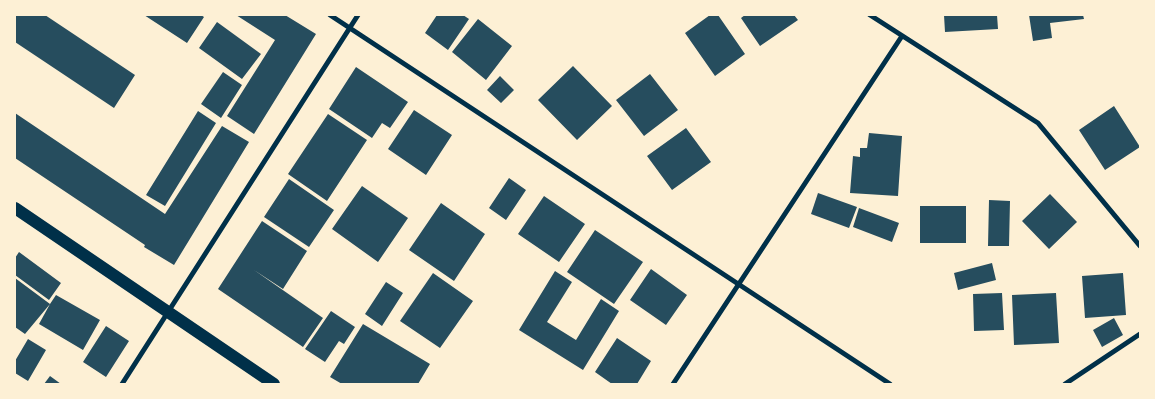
<!DOCTYPE html>
<style>
body{margin:0}
#map{position:relative;width:1155px;height:399px;overflow:hidden;background:#fdf0d5;font-family:"IBM Plex Sans",sans-serif}
canvas{display:block}
.frame{position:absolute;inset:0;border:16px solid #fdf0d5;pointer-events:none}
</style>
<div id="map">
<canvas width="1155" height="399"></canvas>
<div class="frame"></div>
</div>
<script>
const context = document.querySelector('canvas').getContext('2d');
context.lineJoin = 'round';
function fillPath(path, color) { context.fillStyle = color; context.fill(path, 'evenodd'); }
const shape = rows => new Path2D(rows.map(r => 'M' + r).join(''));
function strokePath(path, color, width, dash) { context.strokeStyle = color; context.lineWidth = width; context.lineCap = dash ? 'butt' : 'round'; context.setLineDash(dash || []); context.stroke(path); }
const building = shape([
 [15,15,45,15,135,75,114,108,15,42],
 [144,15,201,15,204,17,187,43],
 [236,15,285,15,316,34,254,134,227,116,275,40],
 [437,15,463,15,469,19,448,50,425,33],
 [710,15,718,15,745,54,715,76,685,33],
 [745,15,794,15,798,20,760,46,741,18],
 [944,15,997,15,998,29,945,32],
 [1029,15,1083,15,1084,19,1050,23,1052,38,1033,41],
 [478,19,512,46,486,80,452,52],
 [217,22,261,54,242,79,199,48],
 [573,66,612,106,577,140,538,100],
 [356,67,408,102,390,128,382,123,372,138,329,109],
 [223,72,242,85,221,118,201,104],
 [650,74,678,110,644,136,616,100],
 [500,76,514,90,501,103,487,90],
 [1114,106,1140,147,1105,170,1079,130],
 [414,110,452,135,426,175,388,149],
 [198,111,216,123,165,206,146,195],
 [15,113,165,214,222,126,249,142,174,265,144,247,145,245,15,158],
 [328,114,367,140,327,201,288,174],
 [686,128,711,162,672,190,647,156],
 [869,133,902,136,898,196,850,193,853,156,860,157,860,148,867,148],
 [509,178,526,190,506,220,489,208],
 [289,179,334,210,309,247,264,217],
 [362,186,408,218,378,262,332,229],
 [818,193,857,207,849,228,811,214],
 [1050,194,1077,222,1049,249,1022,221],
 [544,196,585,224,559,262,518,234],
 [989,200,1010,201,1009,246,988,246],
 [441,203,485,234,454,281,409,250],
 [920,206,966,206,966,243,920,243],
 [859,208,899,223,892,242,853,227],
 [262,221,307,251,283,289,254,270,323,318,303,347,218,289],
 [595,230,643,262,614,304,567,272],
 [19,252,61,283,49,300,15,275,15,258],
 [992,263,996,280,958,290,954,273],
 [651,269,687,295,666,325,630,300],
 [555,271,572,282,547,322,576,340,601,299,619,311,583,370,519,330],
 [433,273,473,301,440,348,400,321],
 [1123,273,1126,315,1085,318,1082,276],
 [15,278,50,304,56,295,100,320,83,350,39,324,50,304,25,334,15,327],
 [386,282,403,293,382,326,365,314],
 [1002,293,1004,330,974,331,973,294],
 [1056,293,1059,343,1014,345,1012,295],
 [331,311,355,327,344,344,339,341,325,362,305,349],
 [1114,318,1123,335,1102,347,1093,330],
 [363,324,430,364,418,384,342,384,330,377],
 [106,326,129,341,106,377,83,362],
 [617,338,651,361,637,384,612,384,595,372],
 [28,339,46,350,28,381,15,373,15,361],
 [50,376,61,384,44,384]
]);
const minor = shape([
 [330,15,890,384],
 [870,15,1038,123,1140,246],
 [122,384,358,15],
 [673,384,902,36],
 [1065,384,1140,334]
]);
const primary = shape([
 [15,208,274,384]
]);
fillPath(building, '#264d5e');
strokePath(minor, '#003049', 5);
strokePath(primary, '#003049', 12);
</script>
